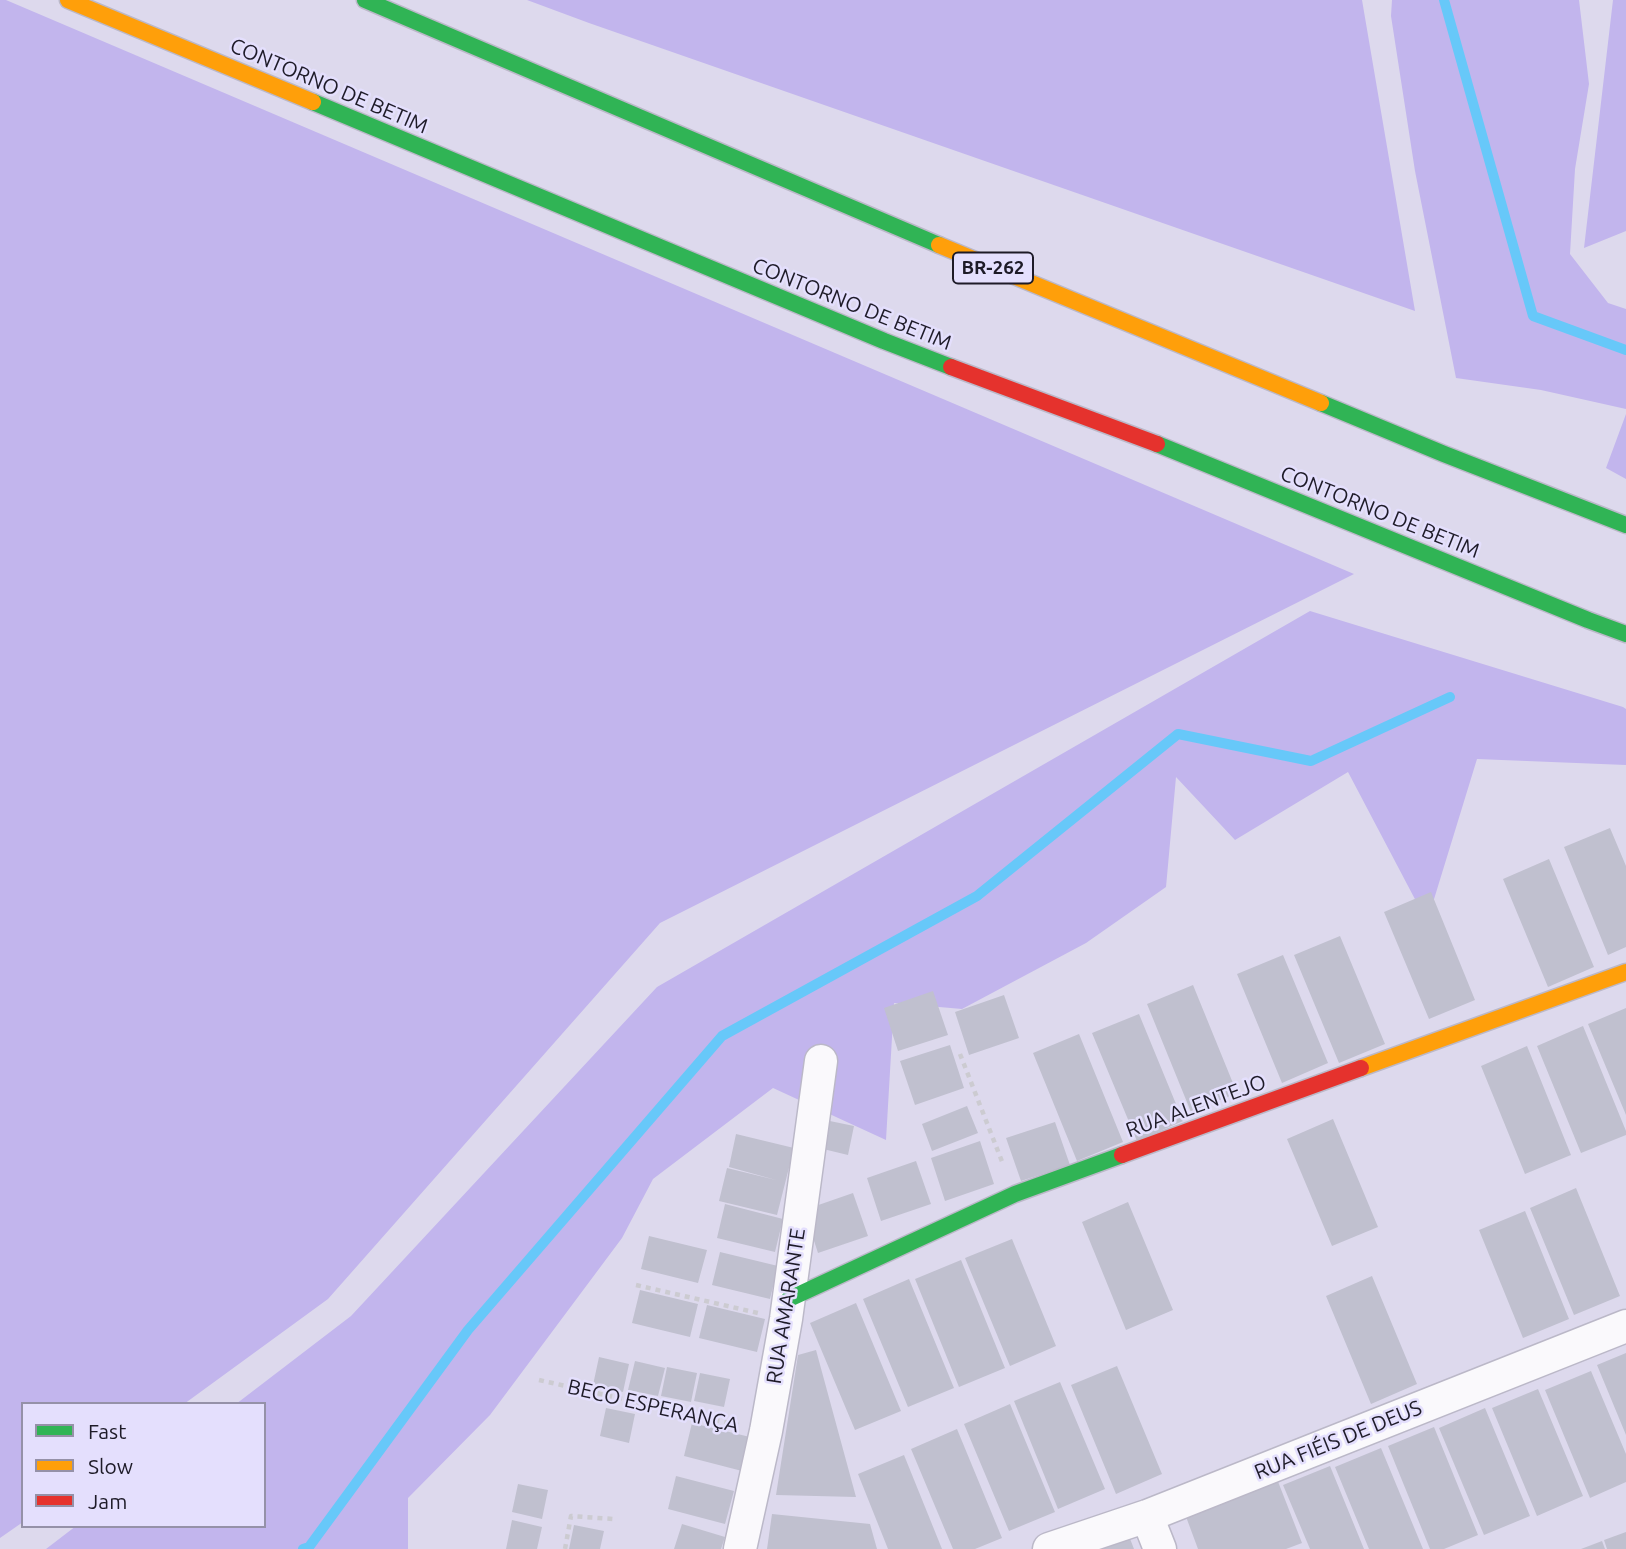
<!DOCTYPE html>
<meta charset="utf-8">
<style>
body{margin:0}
#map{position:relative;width:1626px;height:1549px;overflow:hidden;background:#ddd9ed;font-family:Ubuntu,sans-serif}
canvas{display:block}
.legend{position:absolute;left:21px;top:1402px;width:245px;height:126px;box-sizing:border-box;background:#e4dffd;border:2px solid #9591a8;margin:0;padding:9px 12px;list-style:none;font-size:21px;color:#1e1b28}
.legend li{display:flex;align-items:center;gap:14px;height:35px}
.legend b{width:35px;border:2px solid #9591a8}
</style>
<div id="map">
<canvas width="1626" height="1549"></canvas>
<ul class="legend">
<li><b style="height:9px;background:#30b455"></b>Fast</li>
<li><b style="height:9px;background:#ff9f0a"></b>Slow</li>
<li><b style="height:9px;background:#e5322d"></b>Jam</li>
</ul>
</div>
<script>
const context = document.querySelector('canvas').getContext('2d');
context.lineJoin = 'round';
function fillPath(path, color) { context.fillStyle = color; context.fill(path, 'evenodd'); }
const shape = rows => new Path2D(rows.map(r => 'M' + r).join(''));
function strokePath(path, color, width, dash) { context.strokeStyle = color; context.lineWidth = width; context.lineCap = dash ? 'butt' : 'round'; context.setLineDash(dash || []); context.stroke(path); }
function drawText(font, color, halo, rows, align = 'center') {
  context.font = font + ' Ubuntu,sans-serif'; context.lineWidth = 5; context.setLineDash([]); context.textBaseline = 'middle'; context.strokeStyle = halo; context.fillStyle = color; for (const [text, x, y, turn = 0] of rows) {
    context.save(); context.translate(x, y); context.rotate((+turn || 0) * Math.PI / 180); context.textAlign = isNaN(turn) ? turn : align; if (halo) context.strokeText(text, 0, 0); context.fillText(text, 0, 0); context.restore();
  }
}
const green = shape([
 [0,0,6,0,1354,574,660,923,328,1299,184,1404,23,1404,23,1522,0,1538],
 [527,0,1362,0,1415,311,589,23],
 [1392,0,1579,0,1589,84,1575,169,1570,254,1608,303,1626,309,1626,409,1541,390,1456,378,1415,171,1391,16],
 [1613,0,1626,0,1626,231,1584,248],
 [1626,414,1626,479,1606,468],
 [1310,611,1623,707,1626,709,1626,765,1477,759,1427,922,1348,772,1235,840,1176,777,1166,887,1086,943,962,1009,894,1003,886,1140,773,1088,653,1179,622,1238,490,1415,408,1498,408,1549,46,1549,76,1526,264,1526,264,1404,236,1404,351,1316,657,987]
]);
const stream = shape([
 [1444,0,1533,316,1626,350],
 [303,1549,309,1547,468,1330,722,1036,977,896,1178,734,1311,761,1450,697]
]);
const building = shape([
 [1610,828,1626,866,1626,947,1608,955,1564,847],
 [1549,859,1594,967,1548,987,1503,879],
 [1431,892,1475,1000,1429,1019,1384,912],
 [1340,936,1385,1044,1339,1063,1294,955],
 [1283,955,1328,1063,1282,1083,1237,974],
 [1193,985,1237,1093,1191,1112,1147,1004],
 [933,991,948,1035,898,1051,884,1008],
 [1004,995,1019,1038,969,1055,955,1012],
 [1626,1008,1626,1115,1588,1024],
 [1139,1014,1183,1121,1137,1141,1092,1033],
 [1583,1026,1626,1131,1626,1135,1581,1153,1537,1046],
 [1079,1034,1123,1142,1077,1161,1033,1053],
 [950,1045,964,1088,915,1105,900,1061],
 [1527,1046,1571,1155,1525,1174,1481,1066],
 [967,1106,978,1133,932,1151,922,1124],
 [1333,1119,1378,1227,1332,1246,1287,1139],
 [825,1120,854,1126,848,1155,819,1148],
 [1055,1122,1070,1165,1021,1181,1006,1138],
 [736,1134,794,1148,777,1215,719,1201,727,1168,776,1180,729,1167],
 [980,1141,994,1184,945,1201,931,1158],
 [916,1161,931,1204,881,1221,867,1178],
 [1576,1188,1620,1296,1574,1315,1530,1208],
 [853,1193,868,1236,818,1253,804,1210],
 [1128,1202,1173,1310,1126,1330,1082,1222],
 [725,1204,783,1219,775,1252,717,1238],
 [1525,1211,1569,1319,1523,1338,1479,1230],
 [649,1236,707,1250,698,1283,641,1269],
 [1012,1239,1056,1346,1010,1366,965,1258],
 [720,1252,778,1266,770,1299,712,1285],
 [961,1260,1005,1368,959,1387,915,1279],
 [1372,1276,1417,1384,1371,1404,1326,1296],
 [909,1279,954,1388,908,1407,863,1299],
 [640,1290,698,1304,690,1337,632,1323],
 [856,1303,901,1411,855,1430,810,1323],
 [707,1305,765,1319,757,1352,699,1338],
 [816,1350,856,1497,776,1495,798,1355],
 [1626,1353,1626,1435,1597,1365],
 [599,1357,629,1364,623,1392,593,1385],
 [635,1361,665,1368,658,1396,628,1390],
 [1117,1366,1162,1474,1116,1494,1071,1385],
 [667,1367,697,1373,691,1402,661,1396],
 [1591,1371,1626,1454,1626,1482,1590,1498,1545,1390],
 [700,1373,730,1379,724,1407,694,1401],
 [1060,1382,1105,1489,1058,1509,1014,1401],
 [1538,1389,1583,1496,1537,1516,1492,1408],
 [1010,1404,1055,1512,1009,1531,964,1424],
 [606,1408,635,1414,629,1443,600,1436],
 [1485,1408,1530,1516,1484,1535,1439,1428],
 [692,1423,750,1437,742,1471,684,1456],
 [1434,1427,1478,1535,1444,1549,1430,1549,1388,1446],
 [957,1429,1002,1538,975,1549,953,1549,911,1449],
 [1381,1448,1423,1549,1369,1549,1335,1467],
 [904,1455,942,1549,888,1549,858,1474],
 [1330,1466,1364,1549,1310,1549,1283,1485],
 [676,1476,734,1491,725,1524,668,1509],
 [1277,1479,1302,1543,1286,1549,1198,1549,1185,1514],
 [518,1484,548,1490,542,1519,512,1512],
 [772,1514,870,1524,877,1549,767,1549],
 [512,1520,542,1527,537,1549,506,1549],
 [682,1524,725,1537,721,1549,674,1549],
 [574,1525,604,1531,600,1549,569,1549],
 [1626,1532,1626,1549,1607,1549,1604,1540],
 [1129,1536,1134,1549,1096,1549],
 [1602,1541,1605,1549,1581,1549]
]);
const path = shape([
 [960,1054,1003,1164],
 [636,1285,758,1313],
 [539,1380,738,1425],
 [565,1549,571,1516,613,1519]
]);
const street = shape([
 [1147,1516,1160,1549],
 [740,1549,766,1431,786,1319,821,1061],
 [1049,1549,1147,1516,1626,1326]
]);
const fast = shape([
 [365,0,939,245],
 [313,102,884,341,951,367],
 [1321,403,1444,454,1626,525],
 [1157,444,1588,620,1626,634],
 [789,1299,1015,1194,1122,1155]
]);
const slow = shape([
 [68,0,313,102],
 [939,245,1321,403],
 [1361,1068,1626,972]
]);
const jam = shape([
 [951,367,1157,444],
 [1122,1155,1361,1068]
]);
const shields = [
 [993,268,80]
];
const shieldNames = [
 ["BR-262",993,268]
];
const streetNames = [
 ["CONTORNO DE BETIM",329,86,23],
 ["CONTORNO DE BETIM",852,304,22],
 ["CONTORNO DE BETIM",1380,512,22],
 ["RUA ALENTEJO",1196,1106,-20],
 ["RUA AMARANTE",786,1306,-81],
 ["BECO ESPERANÇA",653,1406,13],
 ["RUA FIÉIS DE DEUS",1338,1440,-22]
];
fillPath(green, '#c2b5ed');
strokePath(stream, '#67c8f9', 10);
fillPath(building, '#c0c0cf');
strokePath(street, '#bbb8c8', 35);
strokePath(fast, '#bbb8c8', 19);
strokePath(slow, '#bbb8c8', 19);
strokePath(jam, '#bbb8c8', 19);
strokePath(path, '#cccbd1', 4.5, [5, 5]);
strokePath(street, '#faf9fc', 32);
strokePath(fast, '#30b455', 16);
strokePath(slow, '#ff9f0a', 16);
strokePath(jam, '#e5322d', 16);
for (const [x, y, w] of shields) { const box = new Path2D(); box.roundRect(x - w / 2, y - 15.5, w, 31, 5); context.fillStyle = '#e4dffd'; context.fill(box); strokePath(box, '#1e1b28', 2); }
drawText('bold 19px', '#1e1b28', null, shieldNames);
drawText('21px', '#1e1b28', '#e4dffd', streetNames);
</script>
